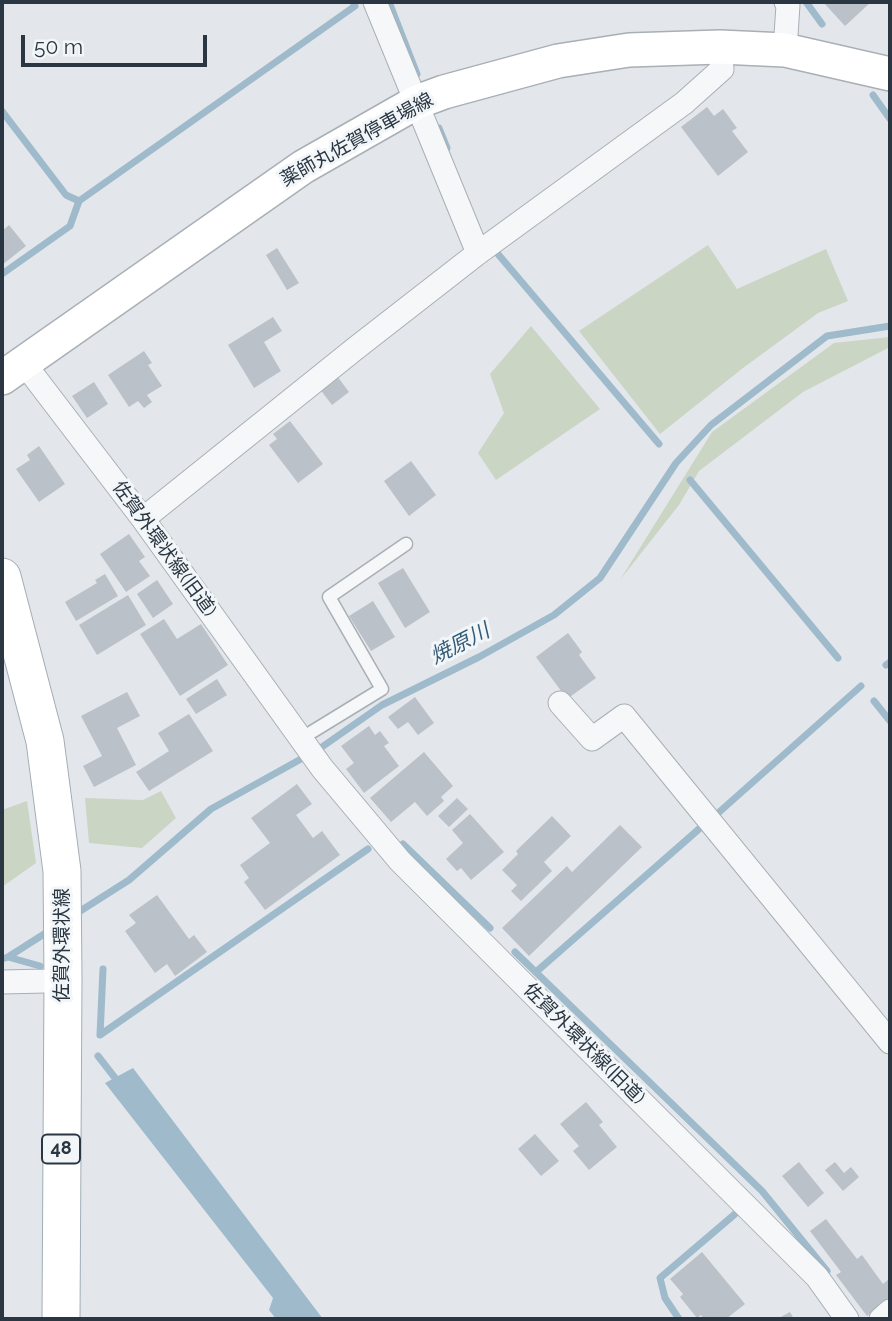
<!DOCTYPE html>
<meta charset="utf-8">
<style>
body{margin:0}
#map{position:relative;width:892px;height:1321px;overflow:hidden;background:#e3e7eb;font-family:Raleway,sans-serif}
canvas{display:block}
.frame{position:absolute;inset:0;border:4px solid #2a3743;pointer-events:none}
.scale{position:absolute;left:21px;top:35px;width:186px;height:32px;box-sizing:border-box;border:4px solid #2a3743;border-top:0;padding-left:9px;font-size:21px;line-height:24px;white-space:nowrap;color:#2a3743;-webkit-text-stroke:5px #f3f6f8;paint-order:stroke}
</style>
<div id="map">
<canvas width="892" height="1321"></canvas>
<div class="frame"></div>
<div class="scale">50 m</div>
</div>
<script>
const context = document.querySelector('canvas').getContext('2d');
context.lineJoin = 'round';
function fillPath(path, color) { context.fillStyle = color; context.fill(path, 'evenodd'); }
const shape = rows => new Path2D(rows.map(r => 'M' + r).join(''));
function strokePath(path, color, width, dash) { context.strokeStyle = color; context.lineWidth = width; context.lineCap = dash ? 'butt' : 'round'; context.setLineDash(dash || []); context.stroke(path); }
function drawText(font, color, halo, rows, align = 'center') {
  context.font = font + ' Raleway,"Noto Sans JP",sans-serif'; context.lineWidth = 6; context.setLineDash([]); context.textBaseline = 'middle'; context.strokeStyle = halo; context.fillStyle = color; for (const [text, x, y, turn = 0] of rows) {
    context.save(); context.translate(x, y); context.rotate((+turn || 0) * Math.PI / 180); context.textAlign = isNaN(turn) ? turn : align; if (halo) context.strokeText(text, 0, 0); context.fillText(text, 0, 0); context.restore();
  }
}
const green = shape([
 [708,245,737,289,826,249,848,301,818,313,743,368,660,434,579,331],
 [531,326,600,409,496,480,478,453,504,413,490,374],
 [890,337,890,347,803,392,699,471,679,505,620,580,712,432,834,343],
 [161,791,176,818,142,848,89,843,85,798,143,800],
 [27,801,36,863,2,887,2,810]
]);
const water = shape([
 [133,1068,323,1319,276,1319,269,1310,273,1298,105,1083]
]);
const stream = shape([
 [389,2,417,74],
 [806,2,822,24],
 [873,95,890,119],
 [2,111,66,195,79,201],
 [439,128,447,148],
 [492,247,659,444],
 [2,274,70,226,79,201,355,6,353,2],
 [690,480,838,658],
 [886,665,890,662],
 [874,701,890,721],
 [717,814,861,686],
 [403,844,490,928],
 [74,915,129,880,211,809,319,749,382,705,479,657,554,615,600,578,676,463,711,425,827,336,890,326],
 [515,952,762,1191,827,1271],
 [8,957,40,966],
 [2,959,8,957,52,929],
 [103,969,100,1035,368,849],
 [536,972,699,829],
 [98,1056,119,1083],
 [679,1319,665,1298,660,1278,735,1214]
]);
const building = shape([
 [823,2,871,2,845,26],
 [707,107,714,116,723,109,737,128,732,131,748,152,718,176,681,127],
 [9,225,26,246,2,265,2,231],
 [277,248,299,283,287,290,266,255],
 [273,317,282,331,264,342,281,371,254,388,228,345],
 [144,351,152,363,148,365,162,386,147,395,152,402,144,408,138,401,129,407,108,375],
 [337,376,349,392,332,405,319,388],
 [94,382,108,404,87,418,72,396],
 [290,421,323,464,298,483,269,445,277,439,273,434],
 [39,446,65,484,39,502,16,469,30,460,27,455],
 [411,461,436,495,409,516,384,481],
 [129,534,145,557,139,561,150,576,126,592,100,554],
 [403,568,430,612,405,628,378,583],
 [105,574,118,596,76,621,65,602,97,583,95,580],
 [157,580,173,604,153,618,137,594],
 [128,595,146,625,97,655,79,625],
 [373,601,395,637,371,651,349,616],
 [164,619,177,639,201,624,228,665,180,696,140,634],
 [568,633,582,652,579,655,596,678,567,699,536,657],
 [217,679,227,695,196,714,186,699],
 [127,692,140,716,117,728,136,765,94,787,83,766,102,756,81,716],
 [415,697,434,723,418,735,408,722,398,729,388,717],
 [189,714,213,751,149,791,136,772,169,751,158,733],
 [369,726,375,735,380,731,389,743,384,746,399,766,364,793,346,769,354,763,341,746],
 [424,752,453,786,441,797,444,801,427,816,415,802,391,822,370,798],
 [297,784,312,804,296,815,313,838,322,831,340,855,265,910,244,882,249,878,240,865,270,843,251,818],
 [457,798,468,809,449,827,438,816],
 [470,814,504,852,471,880,461,868,457,871,446,859,463,843,452,830],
 [552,816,571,836,544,862,552,871,521,901,511,891,517,885,502,870,518,854,516,851],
 [620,825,642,847,529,956,502,928,567,866,572,872],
 [157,895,189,939,194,935,207,952,175,976,167,964,155,973,125,931,136,923,129,915],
 [586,1102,603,1122,599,1125,617,1147,589,1170,573,1151,579,1146,560,1124],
 [535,1134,559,1161,541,1176,518,1149],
 [799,1162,824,1193,808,1207,782,1176],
 [835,1162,844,1173,851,1167,859,1177,843,1191,825,1170],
 [826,1219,857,1259,862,1255,883,1284,890,1278,890,1297,867,1316,836,1275,841,1272,810,1231],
 [702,1252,745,1304,726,1319,704,1319,701,1315,697,1318,680,1297,683,1294,670,1279],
 [790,1312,794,1319,777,1319]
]);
const lane = shape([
 [302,738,382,689,329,597,406,544]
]);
const street = shape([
 [375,2,478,253],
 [785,50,788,5,786,2],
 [23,362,143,519,322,768,400,861,817,1277,847,1319],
 [143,519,356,348,478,253,684,103,722,69,720,47],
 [560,703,592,739,624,716,890,1042],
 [2,982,46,981,63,979],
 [881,1319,890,1311]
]);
const secondary = shape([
 [2,378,303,167,417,102,444,92,558,61,629,50,720,47,785,50,890,74]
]);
const primary = shape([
 [2,577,45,741,62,871,63,979,61,1319]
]);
const shields = [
 [61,1149,38]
];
const shieldNames = [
 ["48",61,1149]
];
const streetNames = [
 ["薬師丸佐賀停車場線",357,140,-29],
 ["佐賀外環状線(旧道)",164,549,54],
 ["佐賀外環状線",62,945,-90],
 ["佐賀外環状線(旧道)",584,1044,45]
];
const waterNames = [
 ["焼原川",460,644,-27]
];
fillPath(green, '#cbd5c4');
fillPath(water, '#9ebacb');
strokePath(stream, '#9ebacb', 7);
fillPath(building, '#bac1c8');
strokePath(lane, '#a8afb5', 15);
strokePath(street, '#a8afb5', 25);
strokePath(secondary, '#a8afb5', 36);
strokePath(primary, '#a2adb7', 39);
strokePath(lane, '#f6f7f9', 12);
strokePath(street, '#f6f7f9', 23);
strokePath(secondary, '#fff', 33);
strokePath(primary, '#fff', 37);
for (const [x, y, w] of shields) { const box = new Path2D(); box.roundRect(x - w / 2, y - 14.5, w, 29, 5); context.fillStyle = '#f3f6f8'; context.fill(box); strokePath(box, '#2a3743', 2); }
drawText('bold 18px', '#2a3743', null, shieldNames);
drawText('19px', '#2a3743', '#f3f6f8', streetNames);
drawText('italic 21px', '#345c78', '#f3f6f8', waterNames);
</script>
